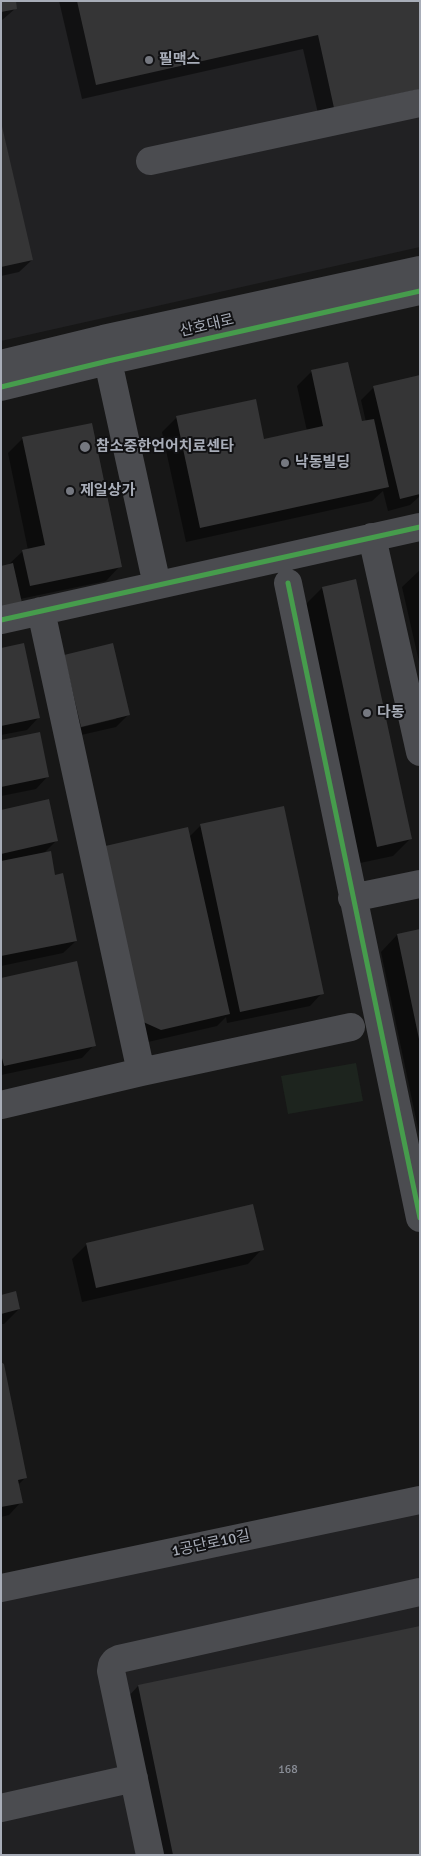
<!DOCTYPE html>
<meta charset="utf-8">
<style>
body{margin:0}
#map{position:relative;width:421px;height:1856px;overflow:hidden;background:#171717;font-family:Signika,sans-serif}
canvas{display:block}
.frame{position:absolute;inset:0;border:2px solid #a8adb8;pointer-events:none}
</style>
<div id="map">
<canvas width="421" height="1856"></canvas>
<div class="frame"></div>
</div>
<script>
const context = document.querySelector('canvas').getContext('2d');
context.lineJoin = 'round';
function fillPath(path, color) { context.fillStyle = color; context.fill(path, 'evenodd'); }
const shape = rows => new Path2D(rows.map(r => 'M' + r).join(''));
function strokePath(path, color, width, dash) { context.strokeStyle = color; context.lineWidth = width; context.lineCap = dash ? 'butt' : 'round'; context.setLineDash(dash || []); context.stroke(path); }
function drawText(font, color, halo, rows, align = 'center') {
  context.font = font + ' Signika,"Noto Sans KR",sans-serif'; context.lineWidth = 4; context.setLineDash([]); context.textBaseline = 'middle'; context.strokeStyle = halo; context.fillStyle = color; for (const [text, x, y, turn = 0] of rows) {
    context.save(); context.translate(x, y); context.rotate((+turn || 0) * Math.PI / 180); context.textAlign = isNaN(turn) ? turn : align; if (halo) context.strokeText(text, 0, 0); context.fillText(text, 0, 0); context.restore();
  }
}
const built = shape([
 [1,1,420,1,420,247,1,341],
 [420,1500,420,1855,1,1855,1,1588]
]);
const green = shape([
 [356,1063,363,1101,288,1114,281,1076]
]);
const shadow = shape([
 [1,1,16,8,1,21],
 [59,1,420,1,420,99,320,122,303,49,82,99],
 [1,124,32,260,19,272,1,276],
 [312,371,361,423,366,422,361,400,374,387,420,376,420,496,410,505,388,511,383,491,372,501,186,542,162,432,177,417,263,440,307,431,297,386],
 [23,438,120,566,106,581,20,599,8,565,23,551,28,550,8,453],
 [420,570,420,666,402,587],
 [322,588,410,839,393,856,360,863,305,605],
 [1,650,39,717,27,730,1,735],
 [52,668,129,714,116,727,68,738],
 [116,717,116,719,75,729,74,727],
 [1,742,48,776,36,789,1,796],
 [1,811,56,841,43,854,54,876,76,941,63,953,1,966],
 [201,825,322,993,310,1006,227,1023,226,1017,217,1026,148,1042,129,1033,189,837],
 [420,930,420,1138,381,952,397,935],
 [1,979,94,1045,82,1058,1,1075],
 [87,1244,262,1249,248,1264,82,1302,72,1259],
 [1,1296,19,1309,4,1324,1,1324],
 [1,1364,26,1477,18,1485,21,1502,9,1515,1,1517],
 [138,1686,420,1855,159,1855,126,1699]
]);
const building = shape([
 [1,1,16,1,17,9,1,12],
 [77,1,420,1,420,89,334,108,318,35,96,85],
 [1,122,33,260,1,267],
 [348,362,362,421,374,419,389,487,200,528,176,416,256,399,264,439,323,426,311,370],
 [420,375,420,494,400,499,373,386],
 [92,423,122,567,30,586,22,550,45,545,22,437],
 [13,563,22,603,1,607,1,566],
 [356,579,412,839,377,847,322,587],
 [24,643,40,718,1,726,1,648],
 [113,643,130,715,81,727,64,655],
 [40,732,49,777,1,787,1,740],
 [49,799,58,841,1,854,1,810],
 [284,806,324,994,240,1012,200,824],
 [188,827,230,1014,161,1030,141,1021,101,847],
 [51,851,55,875,63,873,77,941,1,956,1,861],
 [420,929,420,1039,419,1039,397,934],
 [77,961,96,1046,4,1066,1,1054,1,978],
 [253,1204,264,1250,96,1288,86,1243],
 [16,1291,20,1309,1,1314,1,1295],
 [1,1362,4,1364,27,1478,18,1480,23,1503,1,1507],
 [420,1626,420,1855,173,1855,138,1685]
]);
const minor = shape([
 [150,161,420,103],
 [104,343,157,585],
 [1,364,103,339,420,270],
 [1,387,108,361,420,291],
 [372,537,420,752],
 [288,583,420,1218],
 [41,611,141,1072],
 [1,620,420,527],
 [352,898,420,884],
 [1,1105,141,1072,351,1027],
 [1,1588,420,1500],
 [1,1808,134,1778],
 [150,1855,111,1671,112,1665,115,1661,119,1659,420,1592]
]);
const cycleway = shape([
 [1,387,108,361,420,291],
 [288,583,420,1218],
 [1,620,420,527]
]);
const markers = [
 [149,60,5,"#757880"],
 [85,447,6,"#757880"],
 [285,463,5,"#757880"],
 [70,491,5,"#757880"],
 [367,713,5,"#757880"]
];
const numberNames = [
 ["168",288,1770]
];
const poiNames = [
 ["필맥스",159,60],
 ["참소중한언어치료센타",96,447],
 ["낙동빌딩",295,463],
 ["제일상가",80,491],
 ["다동",377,713]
];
const streetNames = [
 ["산호대로",207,326,-13],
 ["1공단로10길",211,1544,-12]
];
fillPath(built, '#212123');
fillPath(green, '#1d241e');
fillPath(shadow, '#0007');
fillPath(building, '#353536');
strokePath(minor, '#4b4c50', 28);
strokePath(cycleway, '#469c4c', 5);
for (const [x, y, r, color] of markers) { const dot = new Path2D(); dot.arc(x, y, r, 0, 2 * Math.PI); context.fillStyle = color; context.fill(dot); strokePath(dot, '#111113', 2); }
drawText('12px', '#8b8f98', null, numberNames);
drawText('bold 15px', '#a8adb8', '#111113', poiNames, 'left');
drawText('15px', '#a8adb8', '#111113', streetNames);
</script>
